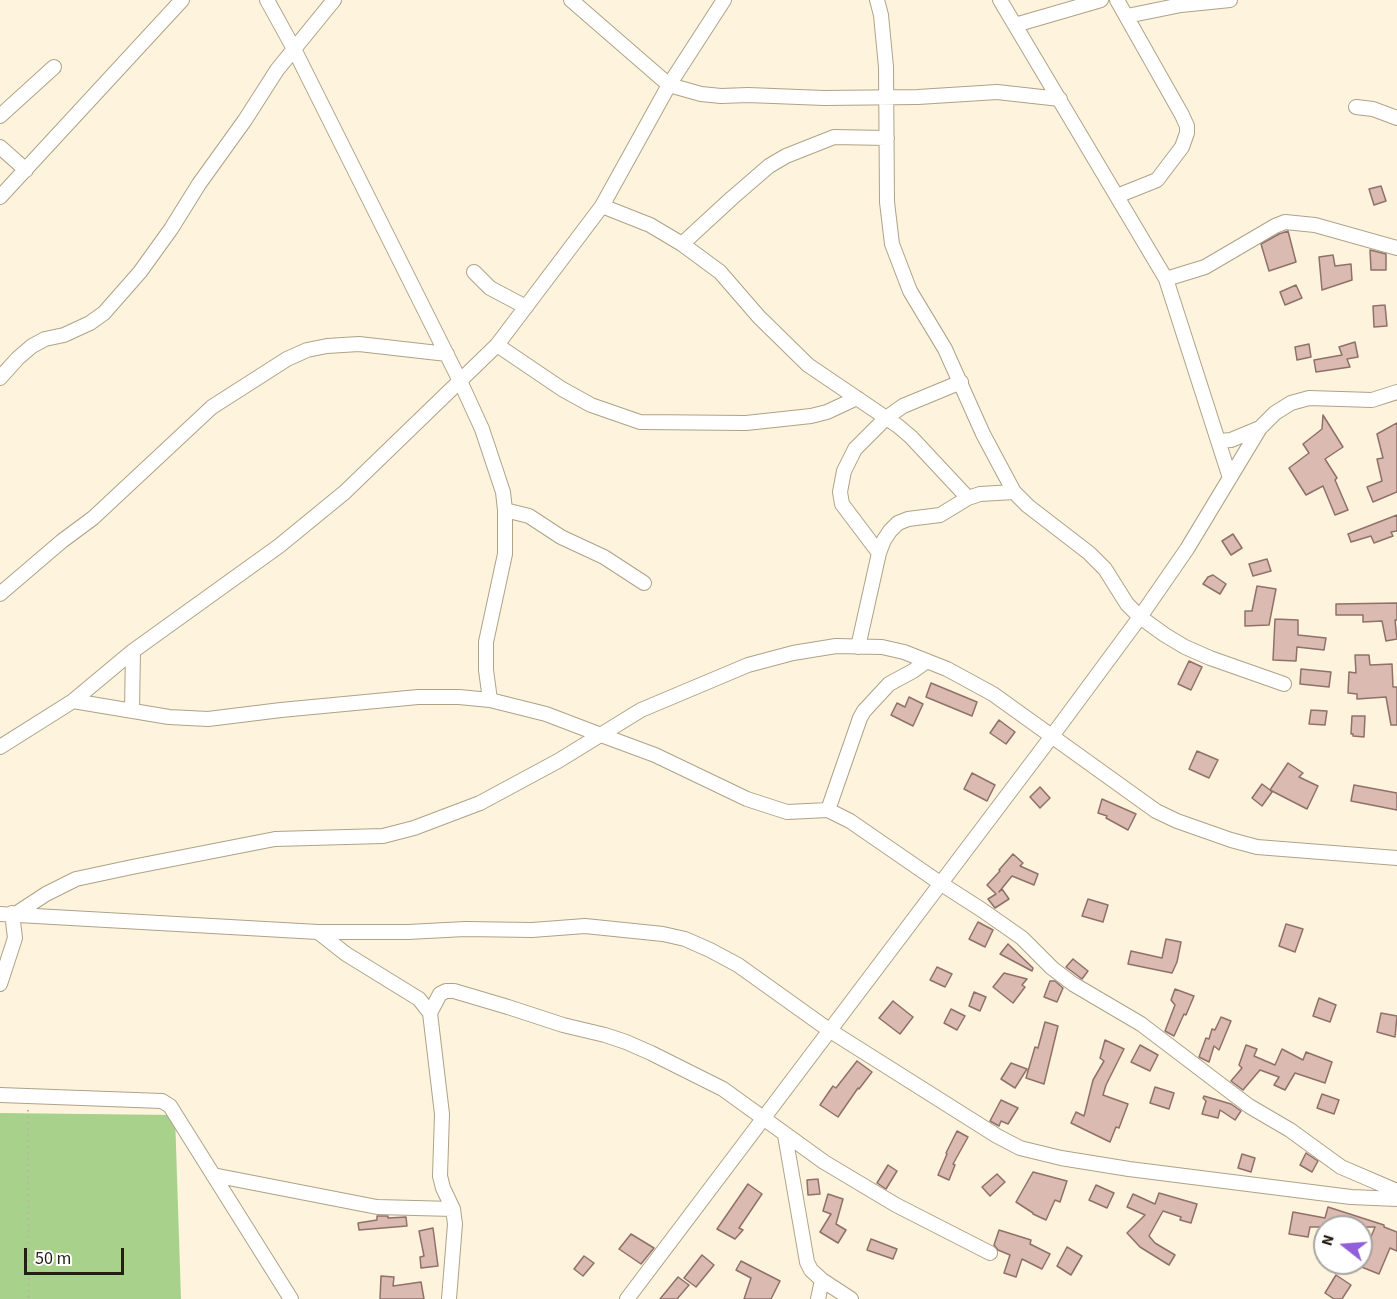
<!DOCTYPE html>
<style>
body{margin:0}
#map{position:relative;width:1397px;height:1299px;overflow:hidden;background:#fef4dd;font-family:"Source Sans 3",sans-serif}
canvas{display:block}
.north{position:absolute;left:1313px;top:1215px;width:60px;height:60px;box-sizing:border-box;background:#fff;border:2px solid #a7a5a1;border-radius:50%;rotate:287deg;font-size:16px;font-weight:700;line-height:24px;text-align:center;color:#241f14}
.north::after{content:'';display:block;margin:auto;width:21px;height:27px;background:#905fd9;clip-path:polygon(50% 0,100% 100%,50% 72%,0 100%)}
.scale{position:absolute;left:24px;top:1248px;width:100px;height:27px;box-sizing:border-box;border:3px solid #241f14;border-top:0;padding-left:8px;font-size:18px;line-height:21px;white-space:nowrap;color:#241f14;-webkit-text-stroke:4px #fff;paint-order:stroke}
</style>
<div id="map">
<canvas width="1397" height="1299"></canvas>
<div class="north">N</div>
<div class="scale">50 m</div>
</div>
<script>
const context = document.querySelector('canvas').getContext('2d');
context.lineJoin = 'round';
function fillPath(path, color) { context.fillStyle = color; context.fill(path, 'evenodd'); }
const shape = rows => new Path2D(rows.map(r => 'M' + r).join(''));
function strokePath(path, color, width, dash) { context.strokeStyle = color; context.lineWidth = width; context.lineCap = dash ? 'butt' : 'round'; context.setLineDash(dash || []); context.stroke(path); }
const green = shape([
 [0,1113,175,1115,181,1299,0,1299]
]);
const building = shape([
 [1381,186,1386,201,1374,205,1369,189,1381,186],
 [1288,231,1296,262,1269,271,1261,244,1279,234,1288,231],
 [1370,250,1386,254,1386,270,1371,270,1370,250],
 [1333,255,1335,266,1351,264,1352,280,1322,290,1319,257,1333,255],
 [1296,285,1302,298,1285,305,1280,292,1296,285],
 [1385,305,1387,326,1374,327,1373,306,1385,305],
 [1355,342,1358,357,1347,359,1350,367,1316,372,1314,360,1342,355,1339,347,1355,342],
 [1309,344,1311,357,1297,360,1295,347,1309,344],
 [1323,415,1343,447,1325,459,1337,478,1335,480,1348,510,1335,515,1323,486,1306,495,1289,468,1309,453,1303,444,1322,429,1323,415],
 [1397,423,1397,492,1373,502,1367,487,1382,481,1377,459,1383,458,1377,434,1397,423],
 [1397,515,1397,531,1391,532,1393,536,1374,543,1371,536,1351,542,1348,534,1397,515],
 [1233,534,1242,548,1231,555,1222,541,1233,534],
 [1267,559,1271,571,1253,576,1249,564,1267,559],
 [1213,575,1226,584,1220,594,1203,584,1208,577,1213,575],
 [1257,586,1276,589,1269,625,1245,626,1245,611,1252,611,1257,586],
 [1397,603,1397,620,1395,620,1397,639,1386,641,1382,621,1363,622,1363,615,1336,615,1336,604,1397,603],
 [1275,619,1298,620,1298,635,1326,638,1324,650,1297,647,1296,661,1273,660,1275,619],
 [1355,655,1369,655,1370,665,1392,664,1393,687,1397,687,1397,725,1391,725,1386,697,1357,699,1357,694,1348,693,1349,672,1356,673,1355,655],
 [1189,661,1202,667,1191,690,1178,684,1189,661],
 [1301,669,1331,672,1329,687,1300,684,1301,669],
 [931,683,977,702,972,716,926,697,931,683],
 [909,697,923,704,913,726,891,715,897,703,905,707,909,697],
 [1311,710,1327,711,1325,725,1309,724,1311,710],
 [1352,716,1365,716,1364,737,1353,736,1353,734,1351,734,1352,716],
 [999,720,1015,732,1006,744,990,733,999,720],
 [1197,751,1218,760,1209,778,1189,769,1197,751],
 [1288,763,1303,773,1299,777,1318,786,1307,809,1270,790,1272,792,1262,806,1252,798,1262,784,1270,790,1288,763],
 [972,773,995,785,987,801,964,789,972,773],
 [1354,785,1397,793,1397,810,1351,801,1354,785],
 [1040,787,1050,798,1040,808,1030,797,1040,787],
 [1102,799,1136,814,1128,830,1106,818,1107,816,1098,813,1102,799],
 [1013,854,1023,863,1020,866,1038,874,1034,885,1012,876,999,892,1002,889,1009,899,995,908,988,899,996,894,987,885,1000,871,999,870,1013,854],
 [1088,899,1108,905,1103,922,1082,916,1088,899],
 [978,922,993,930,985,947,969,939,978,922],
 [1286,924,1303,929,1295,952,1279,946,1286,924],
 [1166,939,1181,942,1177,962,1172,973,1128,964,1131,951,1162,958,1166,939],
 [1008,944,1033,968,1032,971,1000,954,1008,944],
 [1073,959,1088,971,1082,979,1066,967,1073,959],
 [937,967,952,974,945,987,930,980,937,967],
 [1004,973,1027,979,1022,985,1025,987,1013,1003,993,987,1004,973],
 [1050,981,1055,981,1063,988,1057,1002,1044,997,1050,981],
 [1175,989,1194,996,1186,1015,1184,1014,1174,1036,1165,1031,1175,1005,1171,1000,1175,989],
 [974,992,986,997,980,1011,969,1006,974,992],
 [1319,998,1336,1005,1330,1022,1313,1016,1319,998],
 [893,1001,913,1017,900,1034,879,1018,893,1001],
 [951,1009,965,1016,957,1030,944,1023,951,1009],
 [1381,1013,1397,1016,1395,1037,1377,1032,1381,1013],
 [1221,1017,1231,1021,1219,1050,1214,1046,1209,1062,1199,1057,1206,1038,1209,1039,1212,1029,1215,1030,1221,1017],
 [1045,1022,1058,1026,1044,1084,1026,1078,1035,1047,1038,1048,1045,1022],
 [1105,1040,1124,1049,1106,1085,1103,1095,1128,1104,1119,1128,1116,1127,1110,1142,1071,1123,1076,1112,1084,1116,1093,1080,1104,1061,1100,1058,1105,1040],
 [1140,1045,1158,1055,1150,1071,1131,1062,1140,1045],
 [1246,1045,1257,1049,1254,1056,1275,1065,1282,1049,1303,1060,1306,1052,1332,1062,1325,1083,1295,1073,1285,1090,1274,1085,1279,1077,1260,1070,1243,1090,1231,1081,1242,1068,1239,1065,1246,1045],
 [857,1061,872,1072,859,1089,858,1088,838,1117,820,1105,833,1086,836,1088,857,1061],
 [1011,1063,1027,1069,1015,1088,1001,1079,1011,1063],
 [1155,1087,1174,1093,1169,1109,1150,1103,1155,1087],
 [1322,1094,1339,1100,1334,1114,1317,1108,1322,1094],
 [1204,1096,1231,1104,1241,1111,1235,1120,1220,1110,1218,1118,1202,1114,1206,1101,1203,1098,1204,1096],
 [1001,1100,1018,1108,1008,1124,1001,1121,999,1126,990,1121,1001,1100],
 [957,1131,968,1137,953,1164,955,1165,949,1180,938,1175,947,1154,946,1153,957,1131],
 [1306,1153,1318,1161,1312,1172,1300,1165,1306,1153],
 [1242,1154,1255,1158,1251,1172,1238,1168,1242,1154],
 [888,1165,897,1171,886,1189,877,1183,888,1165],
 [1033,1172,1067,1181,1060,1202,1055,1200,1046,1220,1033,1214,1033,1213,1016,1202,1033,1172],
 [997,1174,1005,1182,990,1196,982,1187,997,1174],
 [818,1179,820,1194,808,1195,807,1180,818,1179],
 [748,1184,762,1194,739,1228,743,1230,735,1239,717,1229,748,1184],
 [1096,1185,1114,1193,1107,1208,1089,1200,1096,1185],
 [1159,1193,1197,1204,1191,1223,1180,1220,1181,1217,1163,1211,1149,1236,1155,1243,1175,1255,1169,1265,1140,1247,1127,1233,1145,1215,1127,1207,1133,1194,1155,1204,1159,1193],
 [828,1194,843,1199,836,1224,846,1230,838,1243,820,1232,831,1214,823,1211,828,1194],
 [1328,1207,1384,1225,1384,1227,1397,1232,1397,1251,1390,1248,1379,1274,1359,1266,1375,1227,1310,1227,1308,1237,1289,1234,1293,1212,1325,1218,1328,1207],
 [377,1216,388,1216,388,1218,406,1217,407,1226,359,1230,358,1223,377,1220,377,1216],
 [433,1228,438,1266,421,1268,420,1257,424,1256,419,1231,433,1228],
 [999,1230,1031,1240,1030,1244,1050,1254,1042,1269,1022,1259,1016,1277,1004,1273,1010,1255,998,1250,994,1245,999,1230],
 [631,1234,654,1248,641,1264,619,1249,631,1234],
 [871,1239,897,1249,893,1259,867,1250,871,1239],
 [1067,1247,1082,1256,1071,1275,1057,1266,1067,1247],
 [702,1255,714,1265,696,1287,684,1278,702,1255],
 [584,1256,594,1263,583,1276,574,1269,584,1256],
 [741,1261,780,1281,771,1299,744,1299,751,1278,736,1270,741,1261],
 [1336,1275,1351,1285,1342,1299,1334,1299,1325,1293,1336,1275],
 [381,1276,394,1277,393,1286,421,1282,424,1299,380,1299,381,1276],
 [678,1277,689,1285,677,1299,660,1299,678,1277]
]);
const path = shape([
 [28,1110,29,1299]
]);
const minor = shape([
 [267,0,294,49,460,381,482,429,503,492,505,510,505,554,486,642,486,670,490,700],
 [571,0,669,85,701,94,721,96,748,95,824,98,918,97,997,92,1060,99],
 [877,0,881,15,886,67,887,202,892,244,910,291,945,349,983,434,1014,492,1028,506,1089,553,1105,569,1127,604,1140,617,1165,635,1185,647,1210,658,1284,684],
 [1000,0,1166,279,1230,478],
 [1117,0,1182,115,1187,126,1187,133,1182,147,1157,180,1117,196],
 [1127,16,1181,5,1230,0],
 [1015,25,1101,0],
 [1356,107,1373,109,1397,118],
 [0,116,54,67],
 [0,147,26,170],
 [0,197,182,0],
 [602,206,650,225,682,244,720,272,759,317,808,365,898,426,911,437,968,498],
 [682,244,732,198,769,166,786,156,834,137,887,138],
 [474,272,490,288,526,307],
 [1166,279,1205,267,1275,226,1285,222,1315,225,1397,248],
 [497,345,562,389,591,405,640,422,746,423,811,416,827,412,857,398],
 [0,378,18,358,32,346,45,339,64,335,90,323,104,313,140,272,171,229,199,184,245,120,277,70,334,0],
 [1218,441,1231,440,1260,428],
 [505,510,529,516,561,537,604,557,644,583],
 [879,553,842,504,840,492,844,471,855,449,886,418,903,406,961,382],
 [0,594,62,541,93,518,212,407,287,359,307,350,327,346,359,344,447,354],
 [858,647,879,553,884,540,890,531,898,523,908,519,940,515,968,498,980,494,1014,492],
 [73,701,169,717,208,719,281,710,418,697,459,697,490,700,546,714,601,735,655,755,747,799,787,812,828,810,850,821,940,883,982,910,1022,938,1052,968,1073,984,1141,1024,1249,1106,1290,1130,1341,1167,1397,1191],
 [132,711,133,651],
 [0,747,73,701,133,651,279,546,345,492,497,345,602,206,669,85,724,0],
 [828,810,860,718,864,711,889,684,913,671,927,661],
 [17,913,46,894,76,879,132,867,275,839,383,836,414,828,480,803,558,761,641,710,748,665,793,653,836,646,882,647,904,652,947,669,993,694,1156,811,1177,821,1231,840,1257,847,1397,858],
 [0,914,318,932,408,932,465,929,532,930,585,926,663,934,685,939,710,950,738,965,829,1030,997,1136,1020,1148,1061,1158,1129,1169,1351,1197,1397,1199],
 [318,932,346,954,419,999,430,1013],
 [0,984,15,938,12,913],
 [0,1095,162,1101,170,1106,291,1299],
 [785,1135,807,1262,811,1270,822,1280,851,1299],
 [213,1175,377,1207,453,1209],
 [449,1299,455,1224,453,1209,443,1188,440,1176,442,1114,430,1013,440,994,446,991,454,991,508,1007,563,1025,605,1035,626,1042,651,1053,723,1089,824,1162,896,1205,990,1253],
 [627,1299,1052,736,1140,617,1187,549,1260,428,1275,413,1291,403,1309,398,1372,400,1397,392],
 [818,1299,822,1280]
]);
fillPath(green, '#a8d28b');
fillPath(building, '#dbbab1');
strokePath(building, '#8f7169', 1.5);
strokePath(minor, '#aea287', 16);
strokePath(path, '#bbb39f', 2, [1.5, 4.5]);
strokePath(minor, '#fff', 14);
</script>
